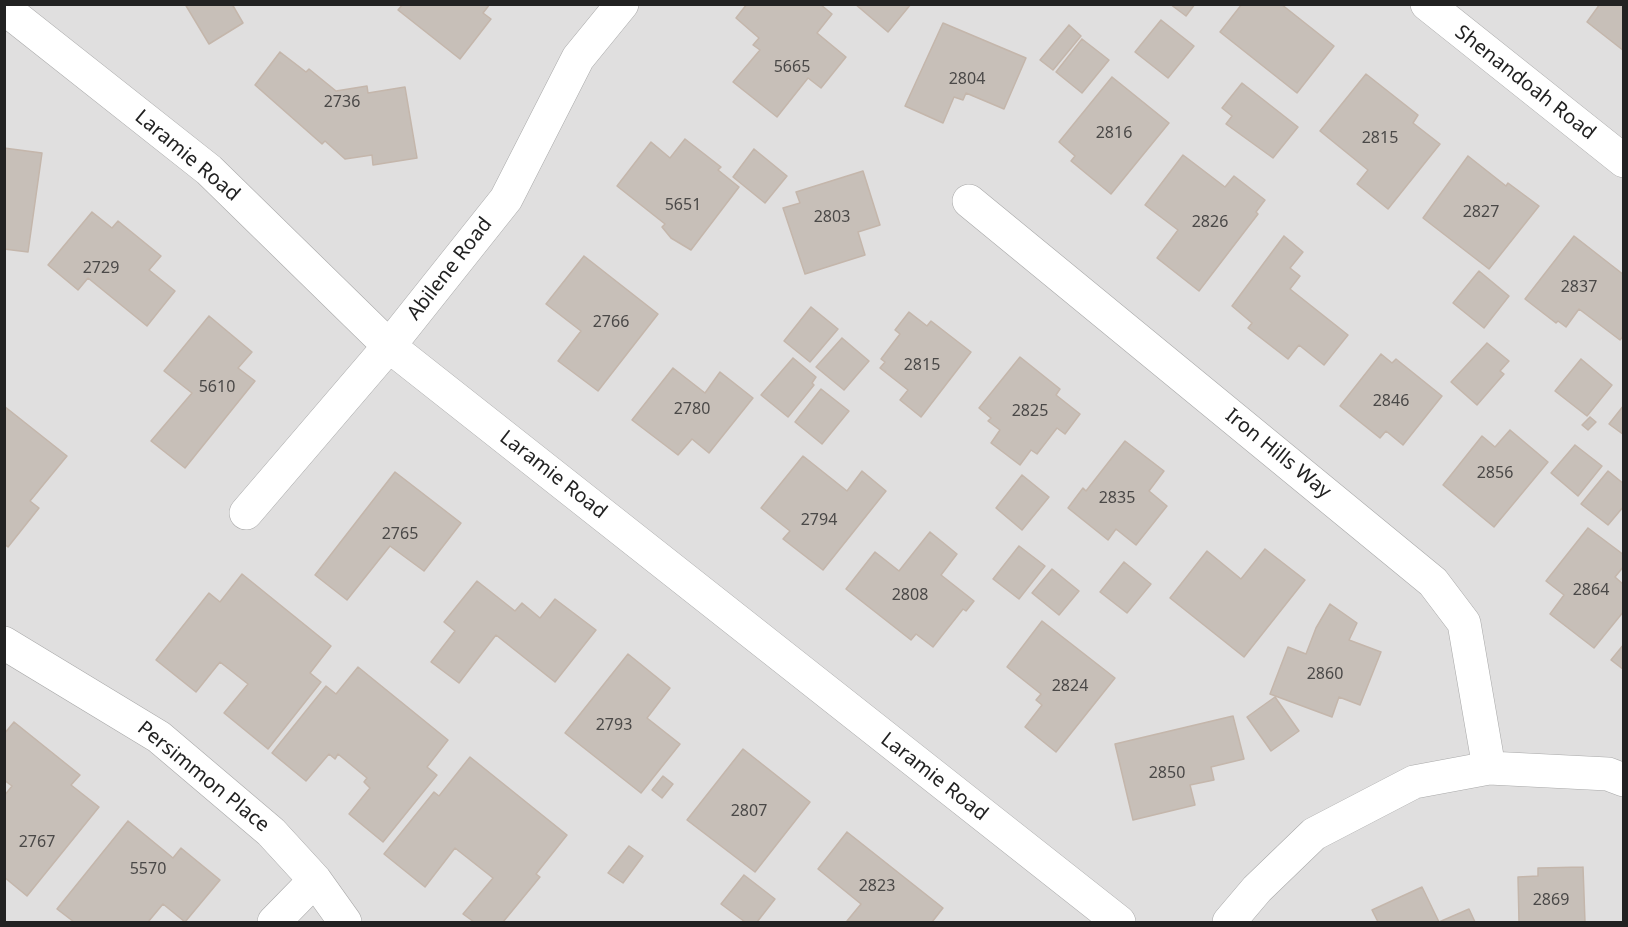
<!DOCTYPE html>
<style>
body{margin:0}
#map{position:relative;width:1628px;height:927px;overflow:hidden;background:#f2efe9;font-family:"Noto Sans",sans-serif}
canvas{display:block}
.frame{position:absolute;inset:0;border:6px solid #222;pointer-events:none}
</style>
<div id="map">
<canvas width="1628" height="927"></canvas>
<div class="frame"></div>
</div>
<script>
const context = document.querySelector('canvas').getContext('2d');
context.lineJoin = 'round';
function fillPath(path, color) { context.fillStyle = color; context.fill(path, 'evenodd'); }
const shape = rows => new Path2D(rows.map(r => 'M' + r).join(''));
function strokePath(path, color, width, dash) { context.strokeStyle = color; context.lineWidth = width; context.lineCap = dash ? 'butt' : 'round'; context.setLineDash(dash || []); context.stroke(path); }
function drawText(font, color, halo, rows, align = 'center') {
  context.font = font + ' "Noto Sans",sans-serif'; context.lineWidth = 4.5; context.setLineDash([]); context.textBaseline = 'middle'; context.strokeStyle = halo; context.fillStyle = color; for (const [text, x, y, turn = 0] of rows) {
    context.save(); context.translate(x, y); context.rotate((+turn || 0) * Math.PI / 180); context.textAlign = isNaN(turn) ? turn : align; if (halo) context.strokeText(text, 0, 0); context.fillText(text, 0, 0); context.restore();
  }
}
const residential = shape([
 [9,5,1623,5,1623,922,5,922,4,10]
]);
const building = shape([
 [185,4,232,4,243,23,209,44,185,4],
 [403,4,490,4,483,13,491,19,460,59,398,10,403,4],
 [747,4,820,4,832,14,817,33,846,57,821,88,808,78,777,117,733,82,760,50,753,45,759,38,736,18,747,4],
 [855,4,911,4,888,32,855,4],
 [1170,4,1195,4,1186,16,1170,4],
 [1242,4,1281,4,1334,46,1297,93,1220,32,1242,4],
 [1600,4,1624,4,1624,51,1587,22,1600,4],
 [1161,20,1194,46,1168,78,1135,52,1161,20],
 [943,23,1026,58,1004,109,966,93,963,100,954,97,943,123,905,106,943,23],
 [1069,25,1081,36,1053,70,1040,60,1069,25],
 [1082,39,1109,60,1082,93,1056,72,1082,39],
 [280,52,306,72,309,69,336,91,367,86,368,93,405,87,417,158,373,165,372,155,345,159,325,141,322,144,255,85,280,52],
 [1366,74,1418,115,1413,123,1440,144,1388,209,1357,184,1368,170,1320,131,1366,74],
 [1112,77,1169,123,1111,194,1071,161,1075,156,1059,142,1112,77],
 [1242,83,1298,127,1273,158,1226,124,1232,116,1222,108,1242,83],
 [685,139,721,167,718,170,739,187,691,250,671,238,662,227,665,224,617,186,651,142,670,158,685,139],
 [4,148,42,153,28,252,4,249,4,148],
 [754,149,787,176,765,203,733,177,754,149],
 [1183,155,1225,187,1234,176,1265,200,1256,212,1258,214,1199,291,1157,258,1178,230,1145,205,1183,155],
 [1468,156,1506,186,1508,183,1539,206,1489,269,1423,218,1468,156],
 [863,171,880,225,858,232,865,255,805,274,783,208,800,203,796,192,863,171],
 [92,212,112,228,118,221,161,256,149,270,175,291,147,326,88,278,78,290,48,265,92,212],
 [1284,236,1303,252,1290,268,1300,276,1290,289,1348,335,1324,365,1299,345,1288,359,1248,328,1252,323,1232,306,1284,236],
 [1574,236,1624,275,1624,335,1620,340,1579,309,1566,327,1558,321,1556,323,1525,299,1574,236],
 [584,256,658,314,598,391,558,361,581,331,546,304,584,256],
 [1479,271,1509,296,1484,328,1453,303,1479,271],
 [811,307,838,329,810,362,784,341,811,307],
 [909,312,927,326,931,321,971,352,921,417,900,400,908,390,880,368,885,362,881,359,900,334,895,330,909,312],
 [209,316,252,352,238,368,255,381,185,468,151,441,192,393,164,371,209,316],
 [842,338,869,361,844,390,816,367,842,338],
 [1487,343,1509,361,1500,371,1504,374,1477,405,1451,382,1487,343],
 [1381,354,1392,363,1396,359,1442,396,1403,445,1386,431,1380,438,1340,406,1381,354],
 [1020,357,1060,389,1056,395,1080,414,1065,434,1057,428,1037,454,1031,450,1020,465,991,443,1000,430,988,421,991,418,979,408,1020,357],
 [793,358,816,377,812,383,814,385,788,417,761,395,793,358],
 [1581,359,1612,385,1587,416,1555,391,1581,359],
 [673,368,705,393,720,372,753,398,709,453,692,439,678,455,632,420,673,368],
 [821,389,849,411,822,444,795,422,821,389],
 [1624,405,1624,435,1609,424,1624,405],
 [4,406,67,456,30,501,39,508,8,547,4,544,4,406],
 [1590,417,1596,422,1588,430,1582,425,1590,417],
 [1510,430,1548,462,1494,527,1443,485,1482,436,1495,447,1510,430],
 [1125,441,1164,471,1149,491,1167,506,1136,545,1116,529,1108,540,1068,508,1083,488,1086,491,1125,441],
 [1575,445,1602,466,1578,496,1551,473,1575,445],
 [803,456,847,491,862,471,886,491,823,570,783,539,790,531,761,508,803,456],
 [1608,471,1624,484,1624,506,1608,525,1581,504,1608,471],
 [395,472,461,523,424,571,390,546,347,600,315,575,395,472],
 [1022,475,1049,497,1022,530,996,508,1022,475],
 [1588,528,1624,555,1624,566,1615,577,1624,585,1624,611,1594,648,1550,614,1564,595,1546,581,1588,528],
 [930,532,957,554,941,575,974,601,966,611,963,609,933,647,916,634,911,640,846,589,875,552,899,571,930,532],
 [1019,546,1045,566,1019,599,993,579,1019,546],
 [1265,549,1305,580,1244,657,1170,598,1207,551,1241,579,1265,549],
 [1124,562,1151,584,1127,613,1100,592,1124,562],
 [1052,569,1079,591,1059,615,1032,593,1052,569],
 [242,574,331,646,310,673,321,682,268,749,224,713,248,684,220,662,196,692,156,660,209,593,220,602,242,574],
 [477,581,515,611,522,603,540,618,555,599,596,630,555,682,496,635,459,683,431,662,455,631,444,622,477,581],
 [1330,604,1357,623,1349,640,1381,652,1360,705,1339,697,1332,717,1270,694,1288,647,1306,654,1316,628,1330,604],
 [1042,621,1115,678,1056,752,1025,727,1042,705,1036,700,1041,694,1007,667,1042,621],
 [1624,644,1624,670,1611,660,1624,644],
 [628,654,670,688,647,718,680,744,641,793,565,733,628,654],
 [358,667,448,740,427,767,437,775,383,842,349,814,370,788,364,782,367,778,338,754,335,759,329,754,306,781,272,753,326,686,336,694,358,667],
 [1275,697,1299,731,1271,751,1247,717,1275,697],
 [1233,716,1244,759,1211,767,1214,780,1190,785,1195,805,1133,820,1115,744,1233,716],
 [14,722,80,775,71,785,99,807,27,896,4,877,4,796,12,786,4,780,4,734,14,722],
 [743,749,810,802,755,872,687,820,743,749],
 [470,757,567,835,536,874,540,877,503,922,474,922,463,914,493,878,455,848,425,887,384,854,434,792,439,796,470,757],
 [663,776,673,784,662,798,652,790,663,776],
 [128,821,173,858,181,848,220,880,185,922,163,904,148,922,74,922,57,909,128,821],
 [847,832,943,908,932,922,847,921,861,904,818,869,847,832],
 [629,846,643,856,623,883,608,873,629,846],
 [1583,867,1585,922,1519,922,1518,877,1538,876,1538,868,1583,867],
 [744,875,775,899,757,922,745,922,721,904,744,875],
 [1422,887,1439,922,1378,922,1372,910,1422,887],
 [1469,909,1475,922,1439,922,1469,909]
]);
const minor = shape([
 [1427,4,1624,161],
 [4,8,209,170,389,346,1119,922],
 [969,201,1433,582,1464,623,1489,768],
 [246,513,389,346,506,199,578,58,622,4],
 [4,643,159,737,271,832,315,880,345,922],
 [274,922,315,880],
 [1229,922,1257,889,1314,834,1414,782,1489,768,1608,774,1624,780]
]);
const numberNames = [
 ["5665",792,67],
 ["2804",967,79],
 ["2736",342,102],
 ["2816",1114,133],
 ["2815",1380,138],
 ["5651",683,205],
 ["2827",1481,212],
 ["2803",832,217],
 ["2826",1210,222],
 ["2729",101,268],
 ["2837",1579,287],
 ["2766",611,322],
 ["2815",922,365],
 ["5610",217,387],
 ["2846",1391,401],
 ["2780",692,409],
 ["2825",1030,411],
 ["2856",1495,473],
 ["2835",1117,498],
 ["2794",819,520],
 ["2765",400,534],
 ["2864",1591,590],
 ["2808",910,595],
 ["2860",1325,674],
 ["2824",1070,686],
 ["2793",614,725],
 ["2850",1167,773],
 ["2807",749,811],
 ["2767",37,842],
 ["5570",148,869],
 ["2823",877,886],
 ["2869",1551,900]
];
const streetNames = [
 ["Shenandoah Road",1525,83,38],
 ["Laramie Road",187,156,40],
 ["Abilene Road",450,269,-52],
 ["Iron Hills Way",1278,454,39],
 ["Laramie Road",553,475,38],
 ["Persimmon Place",203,777,39],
 ["Laramie Road",934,777,38]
];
fillPath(residential, '#e0dfdf');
fillPath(building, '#c7bfb8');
strokePath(building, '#c4b6ab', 1.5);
strokePath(minor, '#a9a9a9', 34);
strokePath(minor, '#fff', 33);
drawText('16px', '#4b4948', null, numberNames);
drawText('20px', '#222', '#fff', streetNames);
</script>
